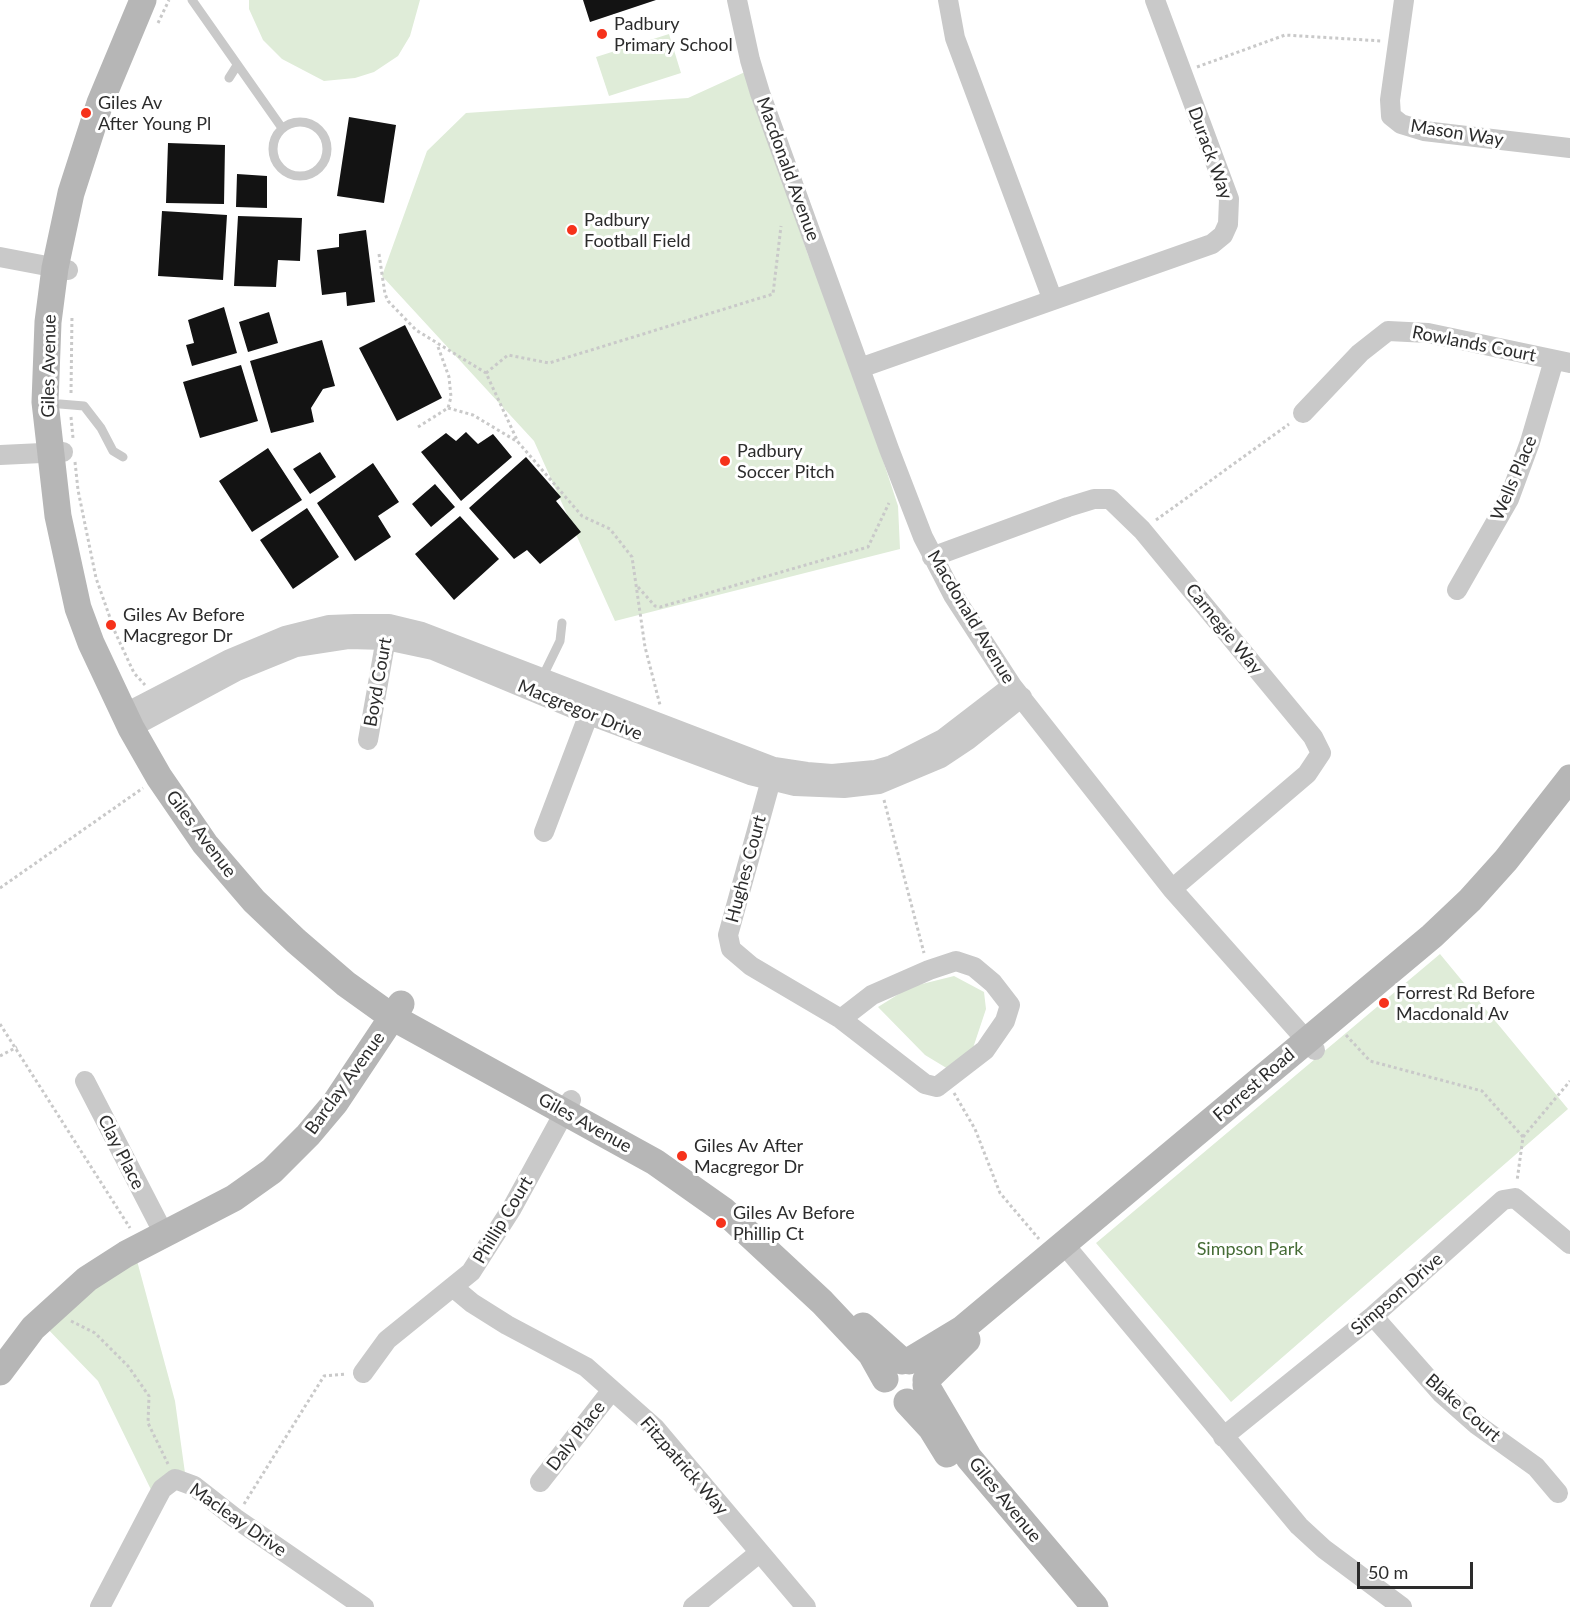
<!DOCTYPE html>
<style>
body{margin:0}
#map{position:relative;width:1570px;height:1607px;overflow:hidden;background:#fff;font-family:Lato,sans-serif}
canvas{display:block}
.scale{position:absolute;left:1357px;top:1562px;width:116px;height:27px;box-sizing:border-box;border:3px solid #2c2c2c;border-top:0;padding-left:8px;font-size:18px;line-height:21px;white-space:nowrap;color:#2c2c2c;-webkit-text-stroke:4px #fff;paint-order:stroke}
</style>
<div id="map">
<canvas width="1570" height="1607"></canvas>
<div class="scale">50 m</div>
</div>
<script>
const context = document.querySelector('canvas').getContext('2d');
context.lineJoin = 'round';
function fillPath(path, color) { context.fillStyle = color; context.fill(path, 'evenodd'); }
const shape = rows => new Path2D(rows.map(r => 'M' + r).join(''));
function strokePath(path, color, width, dash) { context.strokeStyle = color; context.lineWidth = width; context.lineCap = dash ? 'butt' : 'round'; context.setLineDash(dash || []); context.stroke(path); }
function drawText(font, color, halo, rows, align = 'center') {
  context.font = font + ' Lato,sans-serif'; context.lineWidth = 6; context.setLineDash([]); context.textBaseline = 'middle'; context.strokeStyle = halo; context.fillStyle = color; for (const [text, x, y, turn = 0] of rows) {
    context.save(); context.translate(x, y); context.rotate((+turn || 0) * Math.PI / 180); context.textAlign = isNaN(turn) ? turn : align; if (halo) context.strokeText(text, 0, 0); context.fillText(text, 0, 0); context.restore();
  }
}
const green = shape([
 [249,0,420,0,410,36,398,56,374,72,355,78,324,81,282,59,263,40,249,9],
 [669,34,681,73,609,96,596,57],
 [745,72,808,255,837,320,898,506,900,549,615,621,534,441,382,276,427,151,466,113,688,98],
 [1440,954,1568,1109,1231,1402,1096,1243],
 [954,976,984,992,986,1009,963,1078,925,1055,878,1007,910,987],
 [136,1257,175,1401,185,1473,156,1500,98,1381,41,1322]
]);
const building = shape([
 [583,0,656,0,590,22],
 [349,117,396,125,384,203,337,196],
 [168,143,225,145,224,204,166,203],
 [237,174,267,176,267,208,236,207],
 [162,211,227,215,223,280,158,276],
 [238,216,302,218,300,261,278,260,276,287,234,286],
 [366,230,375,302,347,306,346,292,322,295,317,250,339,247,339,234],
 [224,307,237,353,192,366,186,345,194,343,188,320],
 [269,312,278,343,248,352,239,322],
 [405,325,442,398,397,421,359,348],
 [322,340,335,386,323,389,311,408,314,422,271,433,250,361],
 [241,365,258,421,200,438,183,382],
 [466,432,478,444,493,434,512,457,461,501,421,452,446,433,456,441],
 [268,448,302,500,252,532,219,481],
 [320,452,336,477,310,494,293,469],
 [526,457,561,497,556,501,581,532,540,564,527,550,514,559,469,508],
 [373,463,399,502,378,516,391,537,355,561,317,503],
 [435,484,455,507,431,527,412,504],
 [307,508,339,557,293,589,260,540],
 [460,516,499,559,454,600,415,554]
]);
const path = shape([
 [158,23,169,0],
 [1197,67,1285,35,1382,41],
 [379,254,385,294,388,301,416,330,486,373,518,442],
 [486,373,508,355,549,363,773,294,781,226],
 [71,393,72,315],
 [448,408,473,415,518,442,582,516,610,529,632,557,645,647,660,705],
 [71,417,73,438],
 [418,427,448,408,451,397,449,377,437,344],
 [75,462,78,490,96,578,115,632,134,673,145,685],
 [1156,520,1289,424],
 [638,587,655,606,660,607,868,547,889,503],
 [884,800,924,953],
 [0,888,143,788],
 [0,1024,130,1228],
 [1346,1035,1370,1061,1482,1091,1523,1137,1517,1181],
 [0,1056,17,1047],
 [954,1093,975,1129,1000,1193,1039,1239],
 [1523,1137,1570,1081],
 [71,1321,95,1333,128,1366,149,1396,148,1423,168,1464],
 [244,1504,324,1376,346,1374]
]);
const lane = shape([
 [192,0,282,128],
 [229,78,236,67],
 '273 149a27 27 0 1 1 54 0a27 27 0 1 1-54 0Z',
 [60,404,84,406,101,428,113,451,123,457],
 [542,678,560,641,562,623]
]);
const street = shape([
 [737,0,750,60,760,93,889,449,923,537,953,595,1012,686,1172,889,1315,1050],
 [948,0,955,38,1052,298],
 [1404,0,1390,100,1391,116,1401,124,1424,131,1570,148],
 [0,257,68,270],
 [860,368,1212,244,1223,235,1228,224,1229,199,1155,0],
 [1303,413,1360,353,1388,331,1428,333,1570,363],
 [0,455,63,452],
 [932,557,1068,507,1094,499,1110,499,1142,530,1313,737,1321,753,1307,774,1172,889],
 [1457,590,1509,499,1530,442,1554,360],
 [124,714,230,659,285,636,329,625,355,624,389,624,422,632,774,767,807,772,832,774,875,770,892,765,943,739,1012,686],
 [131,728,237,671,296,647,348,639,386,640,433,650,589,715,750,775,795,786,844,788,879,784,941,758,968,740,1022,697],
 [368,740,388,627],
 [774,769,728,935,731,949,751,966,841,1019,925,1084,937,1087,985,1050,1005,1021,1010,1005,993,983,974,967,956,961,929,970,872,995,841,1019],
 [544,832,593,703],
 [85,1081,164,1234],
 [1063,1243,1299,1526,1324,1549,1402,1607],
 [454,1288,472,1303,507,1325,586,1367,655,1428,806,1607],
 [1373,1316,1441,1393,1476,1424,1536,1467,1558,1493],
 [363,1373,387,1340,471,1272,512,1208,571,1100],
 [1223,1437,1373,1316,1503,1200,1515,1198,1570,1244],
 [540,1482,612,1390],
 [100,1607,156,1500,162,1489,175,1479,194,1486,235,1518,364,1607],
 [693,1607,759,1553]
]);
const secondary = shape([
 [143,0,100,103,71,193,55,268,48,322,45,402,58,516,78,608,91,643,131,728,159,777,205,844,254,901,296,941,346,984,392,1017,655,1162,723,1210,822,1302,871,1354,885,1379],
 [863,1326,902,1361],
 [909,1361,962,1329,1432,936,1470,900,1506,860,1570,778],
 [0,1372,33,1328,87,1279,126,1254,234,1198,272,1171,308,1135,335,1103,401,1004],
 [926,1380,967,1340],
 [926,1385,969,1458,1095,1607],
 [907,1402,931,1428,947,1454]
]);
const markers = [
 [602,34,6,"#f6321b"],
 [86,113,6,"#f6321b"],
 [572,230,6,"#f6321b"],
 [725,461,6,"#f6321b"],
 [111,625,6,"#f6321b"],
 [1384,1003,6,"#f6321b"],
 [682,1156,6,"#f6321b"],
 [721,1223,6,"#f6321b"]
];
const poiNames = [
 ["Padbury",614,24],
 ["Primary School",614,45],
 ["Giles Av",98,103],
 ["After Young Pl",98,124],
 ["Padbury",584,220],
 ["Football Field",584,241],
 ["Padbury",737,451],
 ["Soccer Pitch",737,472],
 ["Giles Av Before",123,615],
 ["Macgregor Dr",123,636],
 ["Forrest Rd Before",1396,993],
 ["Macdonald Av",1396,1014],
 ["Giles Av After",694,1146],
 ["Macgregor Dr",694,1167],
 ["Giles Av Before",733,1213],
 ["Phillip Ct",733,1234]
];
const streetNames = [
 ["Mason Way",1457,133,9],
 ["Durack Way",1210,153,70],
 ["Macdonald Avenue",788,169,70],
 ["Rowlands Court",1474,344,11],
 ["Giles Avenue",49,366,-89],
 ["Wells Place",1514,478,-67],
 ["Macdonald Avenue",971,617,59],
 ["Carnegie Way",1224,629,51],
 ["Boyd Court",378,682,-80],
 ["Macgregor Drive",580,710,22],
 ["Giles Avenue",201,834,53],
 ["Hughes Court",746,869,-75],
 ["Barclay Avenue",345,1083,-54],
 ["Forrest Road",1254,1085,-41],
 ["Giles Avenue",585,1123,29],
 ["Clay Place",121,1152,63],
 ["Phillip Court",503,1220,-59],
 ["Simpson Drive",1397,1294,-41],
 ["Blake Court",1463,1408,41],
 ["Daly Place",576,1436,-52],
 ["Fitzpatrick Way",684,1466,49],
 ["Giles Avenue",1005,1500,51],
 ["Macleay Drive",238,1520,35]
];
const parkNames = [
 ["Simpson Park",1250,1249]
];
fillPath(green, '#dfecd8');
fillPath(building, '#131313');
strokePath(path, '#c9c9c9', 3, [3, 3]);
strokePath(lane, '#c9c9c9', 9);
strokePath(street, '#c9c9c9', 20);
strokePath(secondary, '#b6b6b6', 27);
for (const [x, y, r, color] of markers) { const dot = new Path2D(); dot.arc(x, y, r, 0, 2 * Math.PI); context.fillStyle = color; context.fill(dot); strokePath(dot, '#fff', 2); }
drawText('18px', '#2c2c2c', '#fff', poiNames, 'left');
drawText('18px', '#2c2c2c', '#fff', streetNames);
drawText('18px', '#466c36', '#fff', parkNames);
</script>
